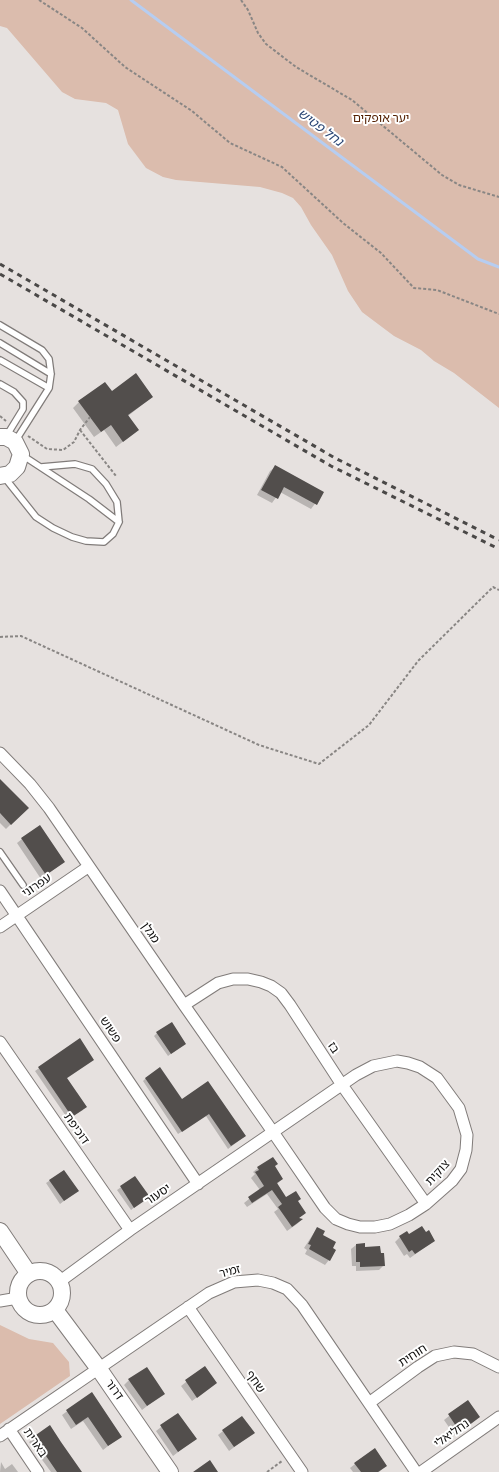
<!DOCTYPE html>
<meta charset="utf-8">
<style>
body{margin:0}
canvas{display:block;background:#e6e1df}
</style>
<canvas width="499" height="1472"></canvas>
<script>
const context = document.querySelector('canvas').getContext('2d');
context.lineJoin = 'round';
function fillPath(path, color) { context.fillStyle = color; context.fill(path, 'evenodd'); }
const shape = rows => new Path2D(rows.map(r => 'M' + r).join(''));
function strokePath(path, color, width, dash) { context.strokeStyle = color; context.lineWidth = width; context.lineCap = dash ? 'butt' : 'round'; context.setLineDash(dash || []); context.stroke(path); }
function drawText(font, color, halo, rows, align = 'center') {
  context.font = font + ' Signika,"Noto Sans Hebrew",sans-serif'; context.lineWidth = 4; context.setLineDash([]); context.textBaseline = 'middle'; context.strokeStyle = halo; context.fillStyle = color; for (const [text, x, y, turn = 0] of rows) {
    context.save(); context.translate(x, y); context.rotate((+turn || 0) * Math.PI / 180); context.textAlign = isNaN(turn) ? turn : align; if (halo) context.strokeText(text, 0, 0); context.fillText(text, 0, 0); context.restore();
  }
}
const green = shape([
 [0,0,499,0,499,408,454,373,434,361,421,350,394,336,362,312,348,291,332,255,311,225,301,207,293,198,282,193,260,187,176,180,163,177,146,168,128,144,118,110,106,103,75,99,62,92,7,28,0,26],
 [0,1325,29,1339,53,1343,69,1362,70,1376,0,1424]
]);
const shadow = shape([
 [152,397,128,416,138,430,116,447,104,430,94,437,73,408,79,402],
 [275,467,323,493,311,509,280,492,272,503,257,495,270,471],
 [0,780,27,808,6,829,0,823],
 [22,839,64,862,41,879,17,843],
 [157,1033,182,1046,168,1056,154,1036],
 [79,1040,93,1060,66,1079,83,1110,68,1119,35,1071],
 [146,1078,181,1100,208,1083,245,1136,228,1149,206,1116,178,1134,143,1081],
 [274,1167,282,1179,277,1184,286,1198,297,1201,305,1213,299,1218,301,1220,297,1224,287,1231,274,1212,278,1209,267,1194,247,1207,244,1203,260,1190,251,1178,255,1174,253,1172,258,1168],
 [64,1171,77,1191,60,1204,46,1183],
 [135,1177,148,1197,131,1210,117,1190],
 [317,1228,332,1249,329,1260,325,1265,305,1254,307,1250,304,1248],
 [409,1236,434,1241,410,1258,407,1254,404,1256,395,1242,400,1237],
 [364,1244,364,1248,384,1265,379,1270,356,1271,356,1266,352,1266,351,1249,356,1245],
 [205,1367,216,1383,192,1401,181,1386],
 [129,1380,164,1393,142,1410,124,1385],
 [92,1393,121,1436,103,1450,83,1421,71,1429,62,1415],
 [468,1401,479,1417,455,1436,444,1420],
 [178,1414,195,1439,173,1456,156,1431],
 [50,1427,80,1472,51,1472,29,1442],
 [223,1431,253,1433,229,1451,218,1435],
 [1,1462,5,1469,12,1464,18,1472,0,1472],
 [355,1464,386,1466,379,1472,353,1472,350,1468]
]);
const stream = shape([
 [131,0,478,259,499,267]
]);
const building = shape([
 [136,373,153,397,128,415,139,430,123,442,111,425,101,432,78,401,105,382,112,391],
 [275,465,324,492,317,505,284,487,278,499,261,490],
 [0,779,29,808,11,825,0,813],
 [40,825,65,862,46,875,21,838],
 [172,1022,186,1044,171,1054,156,1032],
 [80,1038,94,1060,67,1078,87,1107,72,1117,38,1067],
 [160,1067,182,1099,208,1081,246,1136,231,1146,209,1114,182,1132,145,1078],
 [273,1157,278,1164,275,1166,283,1179,277,1183,286,1197,296,1191,301,1199,298,1201,306,1213,299,1218,303,1219,292,1227,278,1207,282,1204,272,1190,252,1203,248,1197,264,1186,255,1172,259,1170,257,1167],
 [64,1170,79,1191,64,1201,49,1180],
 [135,1176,150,1197,134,1208,120,1186],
 [422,1226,426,1232,429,1230,435,1241,415,1254,412,1250,409,1252,399,1236,407,1231,409,1234],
 [317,1227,325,1231,323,1235,336,1242,333,1248,336,1250,330,1261,309,1249,311,1245,308,1244],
 [365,1243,365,1247,380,1246,381,1253,384,1253,385,1266,360,1267,360,1262,356,1262,356,1244],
 [205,1366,217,1383,197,1398,185,1380],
 [147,1367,165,1394,147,1406,128,1379],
 [92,1392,122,1437,108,1446,88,1417,76,1425,66,1410],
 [468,1400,480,1417,460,1432,448,1414],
 [178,1413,197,1439,178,1452,160,1425],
 [242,1416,255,1433,234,1447,222,1430],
 [50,1425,61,1442,82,1472,57,1472,33,1437],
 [375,1448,387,1466,378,1472,361,1472,354,1463],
 [210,1460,218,1472,193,1472]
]);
const path = shape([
 [39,0,82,28,125,67,192,111,230,143,282,167,343,223,381,253,414,288,437,290,499,314],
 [241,0,248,10,258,33,266,44,296,67,352,100,442,175,459,185,499,197],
 [0,416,6,421],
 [80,430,116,476],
 [28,436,47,449,63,450,74,442,80,430,90,417],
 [0,637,21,636,259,745,319,764,369,725,418,661,493,587,499,590],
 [267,1472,282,1461]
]);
const lane = shape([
 [0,325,42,350,49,359,51,374,49,388,16,440],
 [0,343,51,374],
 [0,360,49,388],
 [0,384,14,392,23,402,23,409,7,435],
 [22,455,89,499,119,522],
 [5,478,36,517,53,528,72,537,86,541,104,542,113,534,119,522,117,502,106,484,92,469,75,464,41,467],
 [0,852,23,885]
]);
const street = shape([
 [0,753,30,784,49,808,184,1005,273,1132,325,1208,336,1219,348,1224,360,1227,375,1227,390,1224,409,1215,426,1204,452,1181,461,1169,466,1150,467,1135,459,1108,437,1078,420,1067,408,1063,397,1061,373,1066,356,1075,273,1132,130,1230,59,1282],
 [0,891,198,1184],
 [0,927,88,867],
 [184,1005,218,983,233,979,248,979,261,982,271,986,281,993,290,1005,342,1085,426,1204],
 [0,1042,130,1230],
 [0,1301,18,1298],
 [188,1307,302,1472],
 [369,1403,418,1367,435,1356,454,1352,473,1354,499,1367],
 [9,1429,38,1472],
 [0,1436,209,1293,234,1282,258,1280,273,1283,287,1289,302,1305,416,1472],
 [421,1472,499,1417]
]);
const secondary = shape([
 [0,437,6,437,15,442,21,454,17,467,10,474,0,476],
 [0,1231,29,1274],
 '18 1293a22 22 0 1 1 44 0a22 22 0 1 1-44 0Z',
 [55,1310,99,1369,170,1472]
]);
const rail = shape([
 [0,264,335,458,499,540],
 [0,274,331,466,499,549]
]);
const parkNames = [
 ["יער אופקים",381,119]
];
const streetNames = [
 ["עפרוני",37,886,-34],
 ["מגלן",150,933,55],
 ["פשוש",110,1030,56],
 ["בז",333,1048,57],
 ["דוכיפת",76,1129,55],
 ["צוקית",438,1173,-47],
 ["יסעור",158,1195,-34],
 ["זמיר",230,1272,-14],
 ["חוחית",413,1356,-33],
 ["שחף",255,1382,55],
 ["דרור",114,1390,55],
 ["נחליאלי",452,1434,-35],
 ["בארית",35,1443,56]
];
const waterNames = [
 ["נחל פטיש",320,128,37]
];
fillPath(green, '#dbbcad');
fillPath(shadow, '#0003');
strokePath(stream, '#b6cdf1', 3);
fillPath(building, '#524e4c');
strokePath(lane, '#817c7a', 8);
strokePath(street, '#817c7a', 13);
strokePath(secondary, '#817c7a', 18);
strokePath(path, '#898684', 2, [3, 2]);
strokePath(lane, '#fff', 5.5);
strokePath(street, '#fff', 11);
strokePath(secondary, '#fff', 16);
strokePath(rail, '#4a4847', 3, [5, 5]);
drawText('12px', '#531f01', '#fff', parkNames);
drawText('12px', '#0f0e0d', '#fff', streetNames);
drawText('italic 13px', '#294574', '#fff', waterNames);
</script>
